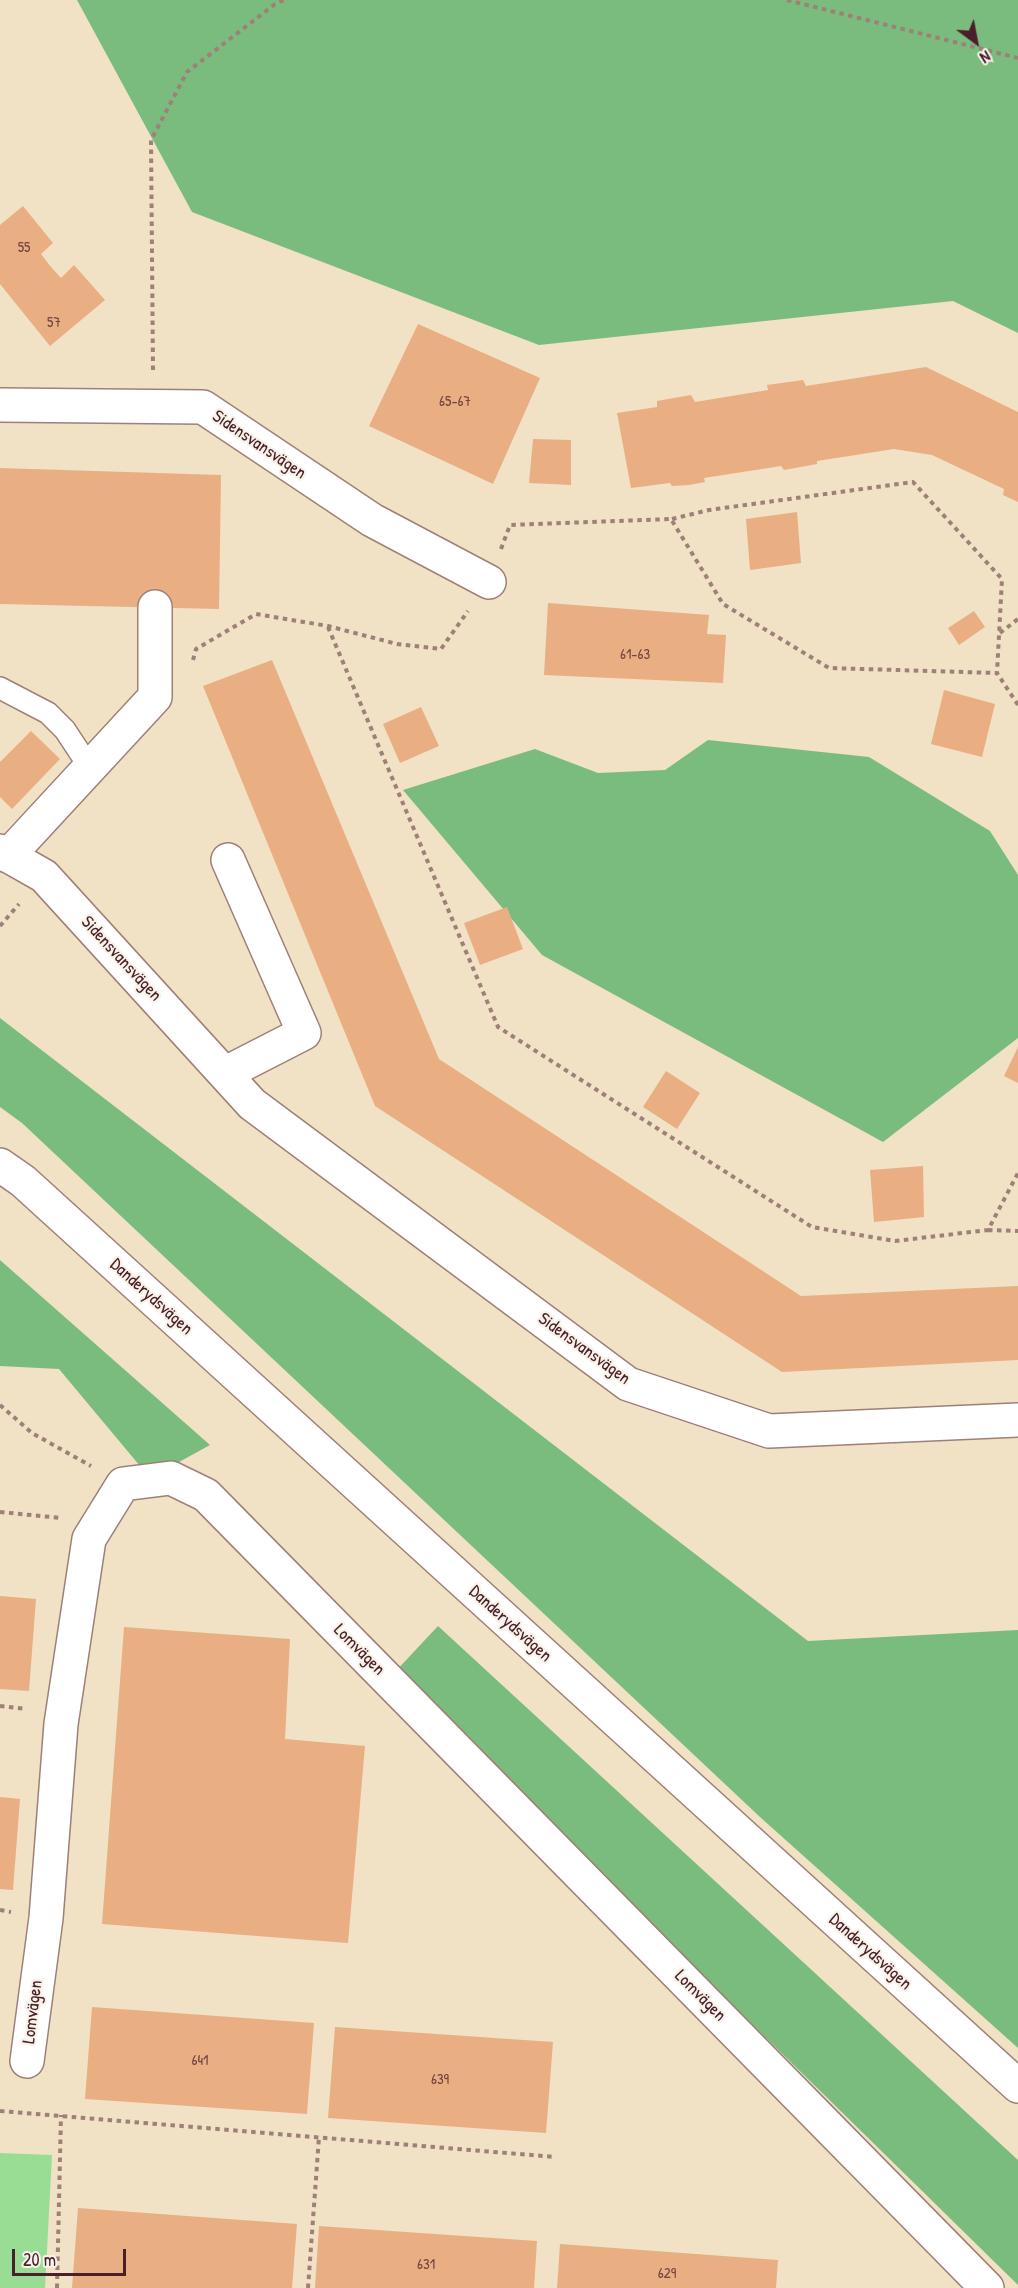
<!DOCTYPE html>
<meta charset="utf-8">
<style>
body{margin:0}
#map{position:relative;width:1018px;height:2288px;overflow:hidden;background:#f1e1c5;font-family:"Patrick Hand",sans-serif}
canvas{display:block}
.north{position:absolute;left:946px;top:12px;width:60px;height:60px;-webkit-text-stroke:4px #f7f3e8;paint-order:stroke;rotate:148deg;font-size:16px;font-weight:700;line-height:24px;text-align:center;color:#4a1f2b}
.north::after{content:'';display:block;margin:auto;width:21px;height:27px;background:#4a1f2b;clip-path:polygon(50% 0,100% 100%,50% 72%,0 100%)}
.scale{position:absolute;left:12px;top:2249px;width:114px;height:27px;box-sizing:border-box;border:3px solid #4a1f2b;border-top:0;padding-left:8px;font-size:18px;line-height:21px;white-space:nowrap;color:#4a1f2b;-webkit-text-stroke:4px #f7f3e8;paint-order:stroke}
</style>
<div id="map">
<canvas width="1018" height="2288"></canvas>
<div class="north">N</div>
<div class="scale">20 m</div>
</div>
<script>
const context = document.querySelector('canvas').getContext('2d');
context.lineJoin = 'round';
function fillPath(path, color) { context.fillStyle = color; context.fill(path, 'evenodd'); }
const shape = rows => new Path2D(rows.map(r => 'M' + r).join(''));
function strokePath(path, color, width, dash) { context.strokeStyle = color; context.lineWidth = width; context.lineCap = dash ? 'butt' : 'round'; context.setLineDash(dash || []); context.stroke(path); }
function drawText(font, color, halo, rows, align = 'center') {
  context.font = font + ' "Patrick Hand",sans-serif'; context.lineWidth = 4.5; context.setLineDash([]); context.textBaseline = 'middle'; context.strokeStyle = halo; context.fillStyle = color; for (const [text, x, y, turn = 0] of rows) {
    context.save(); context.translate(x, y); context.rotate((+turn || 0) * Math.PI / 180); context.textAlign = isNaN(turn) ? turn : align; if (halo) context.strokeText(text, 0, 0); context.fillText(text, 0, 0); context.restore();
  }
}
const green = shape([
 [0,2153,52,2155,45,2288,0,2288]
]);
const forest = shape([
 [77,0,1018,0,1018,333,953,301,539,345,192,212],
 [708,740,869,757,990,831,1018,875,1018,1038,883,1142,542,955,403,790,535,749,598,773,665,770],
 [0,1018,808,1641,1018,1630,1018,2048,760,1817,22,1123,0,1107],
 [0,1260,210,1445,150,1478,59,1369,0,1366],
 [438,1626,1018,2160,1018,2285,394,1673]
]);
const building = shape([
 [23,206,53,243,41,254,51,267,61,278,74,265,105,300,50,346,0,284,0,225],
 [418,324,540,378,493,484,369,426],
 [926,367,1018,412,1018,502,1003,495,1004,489,932,455,894,449,817,461,817,464,784,470,781,466,704,478,705,482,689,485,672,486,670,483,631,488,617,413,657,407,657,401,691,395,695,402,768,390,767,385,803,380,806,386],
 [533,439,571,440,571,485,529,483],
 [0,468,221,475,219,609,0,604],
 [797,512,801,563,750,570,746,519],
 [548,603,709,615,707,634,726,635,723,683,544,675],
 [974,611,985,627,959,645,948,628],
 [272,660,439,1059,801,1296,1018,1286,1018,1360,782,1372,375,1106,203,686],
 [944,690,995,704,982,757,931,744],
 [421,707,439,746,400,763,383,724],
 [31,731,60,759,12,809,0,797,0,762],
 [507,907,523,949,480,965,464,923],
 [1018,1047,1018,1083,1004,1076],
 [666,1071,700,1093,677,1129,643,1107],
 [923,1166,924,1217,874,1222,870,1170],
 [0,1596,36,1599,29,1691,0,1689],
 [124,1627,290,1639,285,1739,365,1746,348,1943,102,1924],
 [0,1797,20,1799,13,1890,0,1889],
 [92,2007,314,2023,307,2114,85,2099],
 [335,2027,553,2042,546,2133,328,2118],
 [78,2208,297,2224,292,2288,72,2288],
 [319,2226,537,2241,534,2288,315,2288],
 [560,2244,778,2260,776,2288,557,2288]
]);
const path = shape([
 [787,0,1018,58],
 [153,370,151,140,187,72,275,4,284,0],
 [672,519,709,510,913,482,1002,579,997,673],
 [501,549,510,525,671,519,723,604,829,668,997,673,1018,705],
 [328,627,498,1027,812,1227,895,1241,988,1230,1018,1173],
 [1000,633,1018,619],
 [193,660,196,649,256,614,328,626,397,644,441,649,468,611],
 [0,926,19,904],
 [988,1230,1018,1231],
 [0,1405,32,1433,91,1466],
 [0,1512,61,1518],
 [0,1706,26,1709],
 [0,1910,11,1912],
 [0,2111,555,2157],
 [57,2288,61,2115],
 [308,2288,319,2137]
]);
const service = shape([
 [0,688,48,713,65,730,90,768]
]);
const minor = shape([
 [0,405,203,407,372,520,489,582],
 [0,851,44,876,252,1104,628,1384,769,1431,1018,1420],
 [8,856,155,697,155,607],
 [226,1073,304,1033,228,860],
 [27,2061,46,1918,61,1724,89,1539,123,1484,171,1478,206,1495,987,2288]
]);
const secondary = shape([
 [0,1165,23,1181,1018,2086]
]);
const numberNames = [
 ["55",24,248],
 ["57",54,323],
 ["65-67",455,402],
 ["61-63",635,655],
 ["641",200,2061],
 ["639",440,2080],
 ["631",426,2265],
 ["629",667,2274]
];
const streetNames = [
 ["Sidensvansvägen",259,445,34],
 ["Sidensvansvägen",121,959,47],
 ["Danderydsvägen",151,1297,42],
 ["Sidensvansvägen",584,1349,36],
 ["Danderydsvägen",510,1624,42],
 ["Lomvägen",359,1650,45],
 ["Danderydsvägen",870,1952,42],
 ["Lomvägen",700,1996,45],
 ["Lomvägen",33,2012,-83]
];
fillPath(green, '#99dd95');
fillPath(forest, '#7abc7e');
fillPath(building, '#e9af83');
strokePath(service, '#9e8078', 24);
strokePath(minor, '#9e8078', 36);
strokePath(secondary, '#9e8078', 36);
strokePath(path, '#9e8078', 4, [4.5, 4.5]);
strokePath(service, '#fff', 21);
strokePath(minor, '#fff', 33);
strokePath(secondary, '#fff', 33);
drawText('15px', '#724341', null, numberNames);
drawText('18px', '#4a1f2b', '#f7f3e8', streetNames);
</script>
